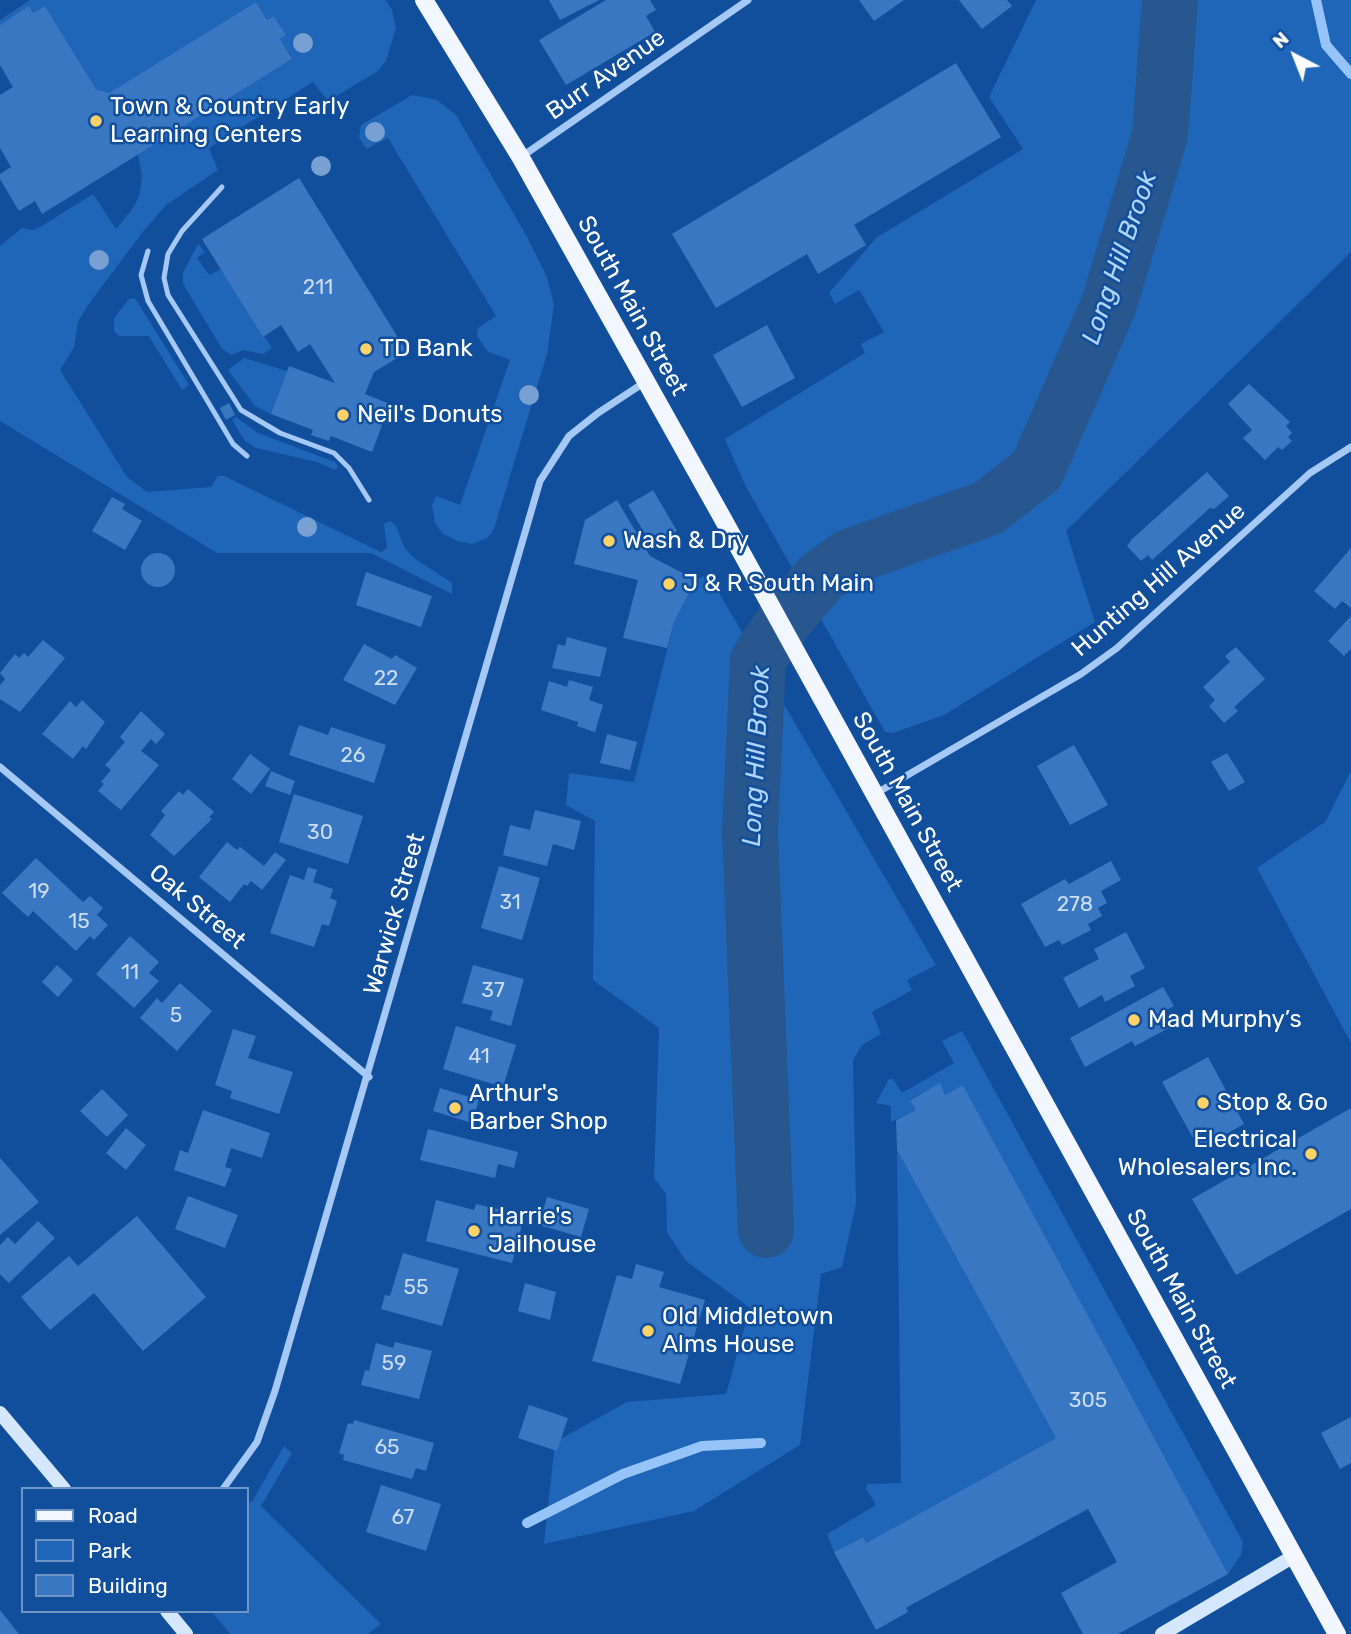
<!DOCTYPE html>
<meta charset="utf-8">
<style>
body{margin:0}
#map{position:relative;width:1351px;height:1634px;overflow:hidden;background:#114e9c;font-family:Rubik,sans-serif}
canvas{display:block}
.legend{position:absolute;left:21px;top:1487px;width:228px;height:126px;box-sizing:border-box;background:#114e9c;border:2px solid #7095c4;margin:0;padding:9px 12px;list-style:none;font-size:21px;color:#fff}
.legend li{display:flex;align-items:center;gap:14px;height:35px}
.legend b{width:35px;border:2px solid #7095c4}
.north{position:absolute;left:1260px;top:21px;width:70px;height:70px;-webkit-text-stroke:5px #114e9c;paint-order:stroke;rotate:318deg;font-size:19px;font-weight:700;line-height:28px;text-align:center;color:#fff}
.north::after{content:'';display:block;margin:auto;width:24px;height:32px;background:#fff;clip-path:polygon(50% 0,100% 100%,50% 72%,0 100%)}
</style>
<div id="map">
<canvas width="1351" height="1634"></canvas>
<ul class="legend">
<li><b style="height:9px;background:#f2f7ff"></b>Road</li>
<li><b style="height:19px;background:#1f66b9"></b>Park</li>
<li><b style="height:19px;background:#3a77c3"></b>Building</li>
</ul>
<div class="north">N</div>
</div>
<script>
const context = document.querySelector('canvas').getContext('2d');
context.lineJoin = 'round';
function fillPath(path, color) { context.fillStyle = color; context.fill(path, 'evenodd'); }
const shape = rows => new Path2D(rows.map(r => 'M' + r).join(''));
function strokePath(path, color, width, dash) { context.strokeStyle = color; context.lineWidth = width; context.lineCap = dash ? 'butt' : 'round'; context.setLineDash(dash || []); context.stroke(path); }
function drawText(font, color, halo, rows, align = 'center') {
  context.font = font + ' Rubik,sans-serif'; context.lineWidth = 5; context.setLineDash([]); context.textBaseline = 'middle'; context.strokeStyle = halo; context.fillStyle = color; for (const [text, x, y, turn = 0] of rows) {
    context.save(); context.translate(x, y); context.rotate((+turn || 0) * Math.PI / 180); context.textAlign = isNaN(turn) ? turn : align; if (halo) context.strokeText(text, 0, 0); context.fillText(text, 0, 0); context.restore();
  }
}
const green = shape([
 [30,0,386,0,392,10,396,28,386,61,378,71,328,101,313,82,209,148,218,170,166,205,142,233,88,305,78,322,74,347,60,370,127,477,147,492,211,487,218,476,224,476,381,552,387,548,384,524,390,521,396,526,404,547,414,558,452,583,452,594,371,553,217,553,0,421,0,246,22,228,33,230,40,227,93,194,116,229,131,211,139,197,142,177,138,154,292,59,280,39,286,35,274,16,267,20,256,2,109,93,96,89,45,6,33,13,29,7,0,25,0,20],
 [1036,0,1351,0,1351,252,1066,531,1095,622,944,715,893,733,885,732,745,485,725,439,865,353,861,344,884,332,859,290,835,304,829,293,876,238,1023,149,989,97],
 [412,95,437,100,456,115,526,235,547,277,554,305,547,354,494,529,487,538,472,544,457,541,442,533,435,522,432,505,436,496,460,505,510,360,488,352,477,336,478,328,496,316,388,138,366,149,359,137,361,125],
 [198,244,205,252,197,258,209,275,221,269,272,348,263,354,243,350,232,355,222,349,183,284,183,273],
 [135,298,189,385,182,390,149,336,119,336,114,331,114,318,129,299],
 [244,358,287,371,271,414,255,406,228,370],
 [236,417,258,433,335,462,338,467,335,470,317,462,256,448,245,441,232,420],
 [708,574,936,965,907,980,912,990,872,1012,881,1034,862,1045,853,1060,856,1204,842,1267,821,1274,800,1445,694,1511,544,1544,555,1442,627,1402,726,1394,750,1308,686,1261,667,1232,666,1194,654,1178,659,1028,593,980,595,821,566,805,569,773,634,782,674,622,696,580],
 [1351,771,1351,1043,1257,868,1325,822],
 [962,1031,1243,1542,1241,1555,1228,1574,963,1085,945,1095,939,1084,910,1099,916,1110,891,1122,891,1106,876,1103,889,1079,893,1079,902,1093,954,1063,942,1041],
 [897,1150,1056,1438,866,1543,862,1537,834,1552,827,1534,876,1505,866,1488,868,1484,901,1483],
 [284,1446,292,1453,261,1506,381,1624,368,1634,230,1634,211,1611,247,1611,247,1505,253,1500]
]);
const stream = shape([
 [1316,0,1326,45,1351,74],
 [527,1523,623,1474,702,1446,761,1443]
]);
const river = shape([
 [766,1230,750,832,758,660,786,618,821,577,849,557,988,508,1037,470,1109,304,1160,135,1170,0]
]);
const building = shape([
 [549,0,599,0,560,20],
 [606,0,650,0,656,10,646,16,655,32,566,85,539,40],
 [859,0,904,0,874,21],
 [959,0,1007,0,1012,6,982,29],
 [256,2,267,20,274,16,286,35,280,39,292,59,42,214,35,201,19,211,0,179,0,174,11,167,0,148,0,95,13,87,0,65,0,25,29,6,33,13,45,6,96,89,109,93],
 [956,63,1001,137,854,225,866,245,818,274,807,254,716,308,672,234],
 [299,178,407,352,374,372,365,394,390,404,372,452,331,436,329,441,311,435,313,430,271,414,289,366,335,383,310,344,298,352,281,325,263,337,202,239],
 [767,325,795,378,742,407,713,355],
 [1249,384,1290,422,1286,426,1292,433,1288,437,1292,441,1282,450,1278,447,1265,460,1243,438,1252,430,1228,404],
 [229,403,235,415,226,420,220,408],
 [1207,472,1229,496,1214,509,1210,508,1152,560,1148,555,1141,561,1127,546,1132,539],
 [653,490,677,531,652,546,628,505],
 [112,497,125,504,122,509,142,521,125,550,92,531],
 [617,500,650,556,696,580,674,622,667,648,623,638,638,580,574,564,585,520],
 [1351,548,1351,608,1342,601,1335,609,1314,591],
 '141 570a17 17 0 1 1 34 0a17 17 0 1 1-34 0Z',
 [366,572,432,596,421,627,356,605],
 [1351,616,1351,649,1344,656,1328,641],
 [567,637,607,648,600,677,552,668,558,644,565,646],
 [43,640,65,658,20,712,0,699,0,685,5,679,0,673,15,654,19,658,24,653,28,657],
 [364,644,392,659,395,655,417,668,395,705,343,680],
 [1236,647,1265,679,1234,707,1238,711,1224,723,1209,706,1215,700,1203,687,1230,662,1225,656],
 [569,680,593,687,589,700,603,705,595,732,577,726,578,722,541,710,549,681,567,687],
 [82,700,105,722,86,749,83,746,73,759,42,734,70,701,76,707],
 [141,711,165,734,156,744,151,739,141,751,159,765,121,810,98,791,104,784,101,782,111,770,105,765,125,742,120,737],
 [299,725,328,735,331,727,386,745,374,783,289,755],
 [607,734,637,742,630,770,600,763],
 [1074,745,1108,805,1070,825,1037,766],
 [1227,753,1245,782,1229,791,1211,762],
 [250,754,270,769,251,794,232,779],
 [271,771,295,781,290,795,265,786],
 [188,789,214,812,209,817,212,819,174,856,150,835,165,815,161,811,179,791,183,795],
 [294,794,363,816,348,864,279,842],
 [535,810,581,821,574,850,553,844,547,866,503,855,510,825,530,830],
 [227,842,237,850,240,847,264,866,275,852,286,860,262,890,251,881,247,886,244,884,230,902,199,877],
 [36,858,83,902,90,896,103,908,97,915,108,925,94,940,90,936,76,951,33,911,28,917,2,893],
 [1111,861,1121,880,1101,891,1107,903,1098,908,1102,916,1088,924,1091,930,1062,945,1059,940,1045,947,1021,904,1065,879,1069,884],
 [499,866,540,878,522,940,481,928],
 [308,867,317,870,313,882,333,889,330,898,337,901,329,926,322,924,314,947,270,933,290,875,304,880],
 [1126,932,1145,968,1130,976,1135,986,1105,1002,1102,995,1079,1008,1063,978,1099,959,1094,949],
 [130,936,159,962,149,973,159,981,134,1008,96,974],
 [57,965,73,980,58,997,42,982],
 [473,965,524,979,511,1026,490,1020,493,1011,462,1003],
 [180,983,212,1011,177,1051,140,1018,157,998,162,1003],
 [1163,987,1174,1006,1161,1013,1169,1028,1135,1046,1132,1041,1085,1067,1070,1038],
 [456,1026,516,1045,503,1087,443,1069],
 [233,1029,256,1036,248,1058,293,1072,279,1114,230,1098,232,1091,215,1085],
 [1208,1057,1244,1124,1199,1149,1162,1082],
 [940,1083,945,1095,963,1085,1228,1574,1118,1634,1083,1634,1061,1593,1117,1562,1088,1509,911,1605,906,1608,908,1612,876,1630,834,1552,863,1537,866,1543,1056,1438,897,1150,896,1120,916,1110,910,1100],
 [440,1088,479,1100,472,1123,433,1111],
 [102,1089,128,1115,107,1137,80,1111],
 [1351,1108,1351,1209,1236,1275,1192,1199],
 [203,1110,270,1133,262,1158,231,1148,225,1167,232,1169,225,1187,174,1170,180,1150,188,1153],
 [126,1128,146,1145,126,1170,106,1153],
 [428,1129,518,1152,514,1168,498,1164,495,1178,420,1160],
 [0,1158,39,1202,0,1235],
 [188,1196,238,1215,225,1248,175,1229],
 [547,1197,589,1209,581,1237,539,1225],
 [436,1200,474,1210,476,1204,510,1212,509,1218,523,1221,512,1263,426,1241],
 [137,1216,206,1297,143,1351,94,1293,50,1330,21,1297,69,1256,78,1266],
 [38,1221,55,1238,9,1283,0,1274,0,1245,8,1237,15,1244],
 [403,1253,459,1269,442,1326,381,1309,385,1295,390,1296],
 [636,1264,664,1272,659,1287,705,1300,680,1384,592,1361,617,1275,632,1279],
 [525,1283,556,1292,550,1320,518,1311],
 [395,1342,432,1351,419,1399,361,1385,365,1370,369,1371,376,1343,393,1348],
 [529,1405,568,1418,557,1451,518,1438],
 [1351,1417,1351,1463,1340,1469,1321,1433],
 [354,1420,434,1443,426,1471,416,1468,412,1479,343,1460,344,1455,339,1453,348,1423,353,1424],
 [381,1485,441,1504,426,1551,366,1532],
 [0,1610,19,1634,0,1634]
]);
const lane = shape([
 [222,187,182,231,168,254,164,278,168,295,241,410,280,433,334,453,349,468,369,500],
 [148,251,141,275,148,301,233,444,247,456]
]);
const street = shape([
 [521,157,748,0],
 [0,767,369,1077],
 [875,794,1081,674,1117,648,1310,473,1351,447],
 [223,1489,257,1442,275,1391,540,481,569,436,598,413,645,382]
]);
const secondary = shape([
 [0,1413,64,1489],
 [167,1611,186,1634],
 [1162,1634,1294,1556]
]);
const primary = shape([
 [424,0,521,158,723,519,1337,1634]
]);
const trees = [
 [303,43],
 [375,132],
 [321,166],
 [99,260],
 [529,395],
 [307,527]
];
const markers = [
 [96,121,7,"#ffd268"],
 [366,349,7,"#ffd268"],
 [343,415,7,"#ffd268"],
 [609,541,7,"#ffd268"],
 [669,584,7,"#ffd268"],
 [1134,1020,7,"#ffd268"],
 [1203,1103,7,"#ffd268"],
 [455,1108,7,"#ffd268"],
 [1311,1154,7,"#ffd268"],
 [474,1231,7,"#ffd268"],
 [648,1331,7,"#ffd268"]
];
const numberNames = [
 ["211",318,288],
 ["22",386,679],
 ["26",353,756],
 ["30",320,833],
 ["19",39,892],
 ["31",510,903],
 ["278",1075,905],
 ["15",79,922],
 ["11",130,973],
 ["37",493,991],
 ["5",176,1016],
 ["41",479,1057],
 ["55",416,1288],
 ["59",394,1364],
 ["305",1088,1401],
 ["65",387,1448],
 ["67",403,1518]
];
const streetNames = [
 ["Burr Avenue",606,75,-35],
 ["South Main Street",632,306,61],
 ["Hunting Hill Avenue",1159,580,-41],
 ["South Main Street",907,802,61],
 ["Oak Street",197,907,40],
 ["Warwick Street",395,914,-74],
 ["South Main Street",1181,1299,61]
];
const poiNames = [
 ["Town & Country Early",110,107],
 ["Learning Centers",110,135],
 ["TD Bank",380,349],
 ["Neil's Donuts",357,415],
 ["Wash & Dry",623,541],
 ["J & R South Main",683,584],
 ["Mad Murphy’s",1148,1020],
 ["Arthur's",469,1094],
 ["Barber Shop",469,1122],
 ["Stop & Go",1217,1103],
 ["Electrical",1297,1140,"right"],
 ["Wholesalers Inc.",1297,1168,"right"],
 ["Harrie's",488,1217],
 ["Jailhouse",488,1245],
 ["Old Middletown",662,1317],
 ["Alms House",662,1345]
];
const waterNames = [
 ["Long Hill Brook",1120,258,-71],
 ["Long Hill Brook",757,756,-87]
];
fillPath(green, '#1f66b9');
strokePath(stream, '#97c4f8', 10);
strokePath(river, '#28568f', 56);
fillPath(building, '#3a77c3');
strokePath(lane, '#a5c9f4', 5);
strokePath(street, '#a5c9f4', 7);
strokePath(secondary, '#d5e7fd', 14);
strokePath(primary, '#f2f7ff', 18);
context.fillStyle = '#78a0d2';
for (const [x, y] of trees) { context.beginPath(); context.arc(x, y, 10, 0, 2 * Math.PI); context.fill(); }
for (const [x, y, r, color] of markers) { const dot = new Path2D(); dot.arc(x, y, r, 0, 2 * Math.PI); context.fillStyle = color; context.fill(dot); strokePath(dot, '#114e9c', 2.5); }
drawText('21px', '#ceddf0', null, numberNames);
drawText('24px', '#fff', '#114e9c', streetNames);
drawText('24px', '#fff', '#114e9c', poiNames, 'left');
drawText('italic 26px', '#b1d4fb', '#114e9c', waterNames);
</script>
